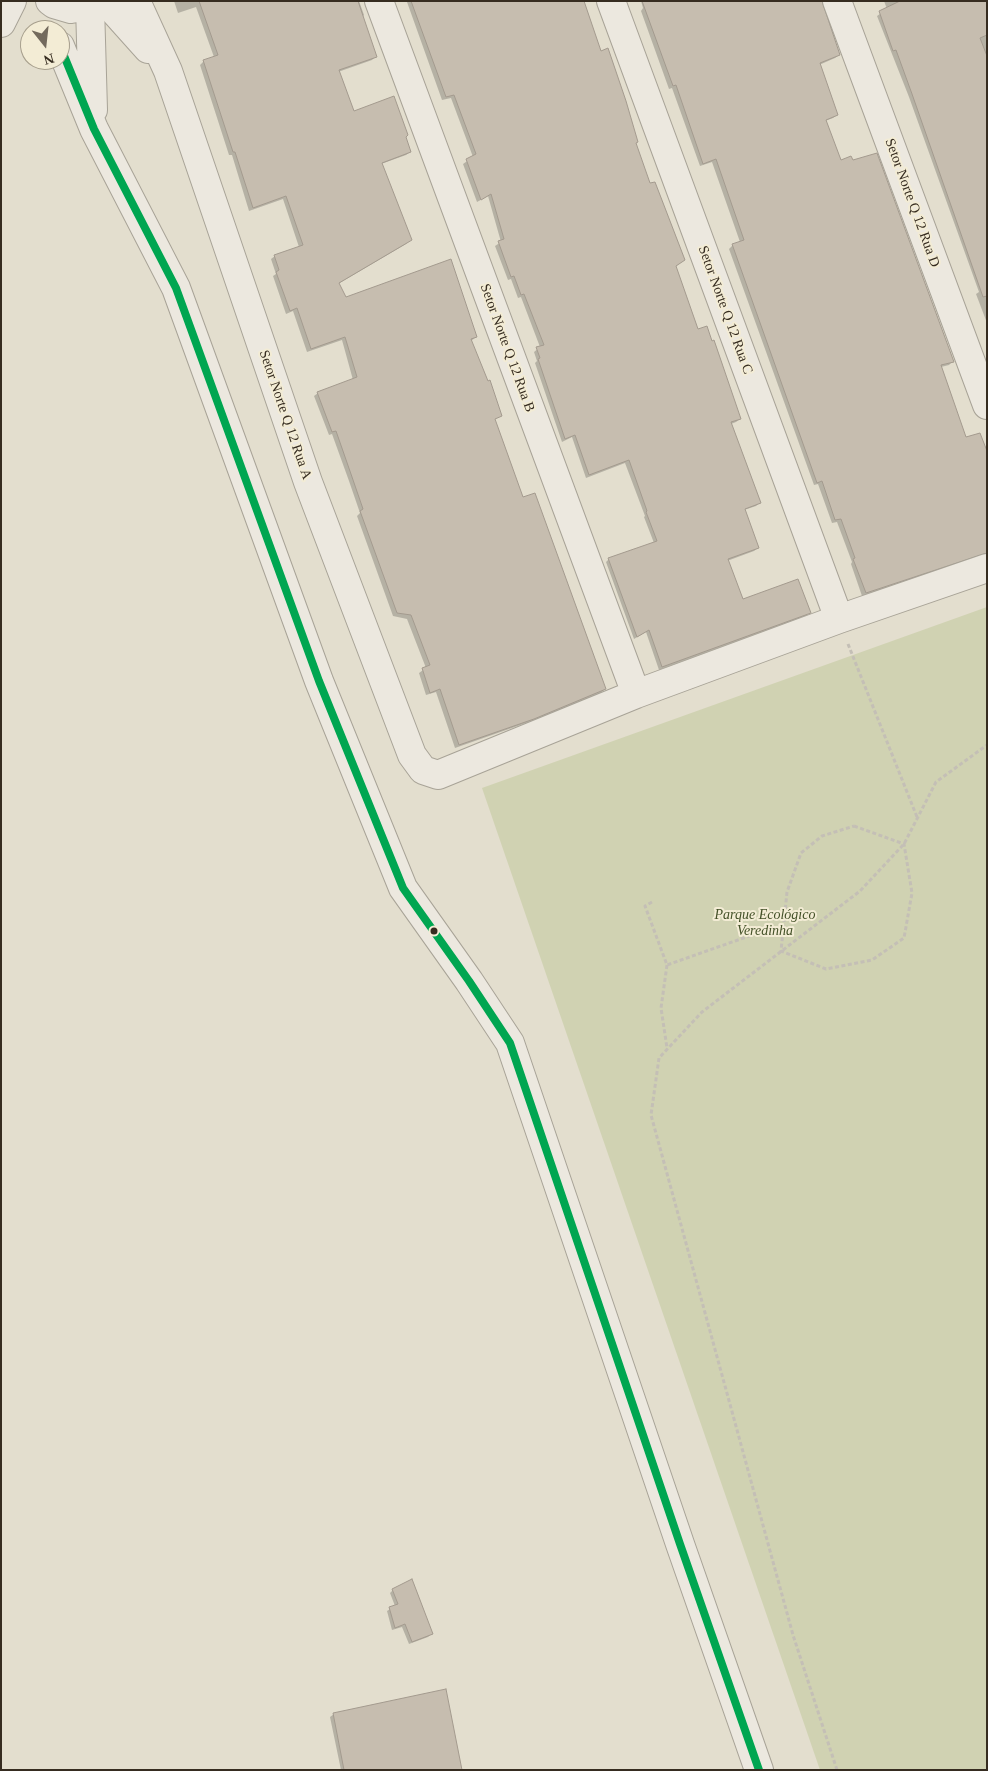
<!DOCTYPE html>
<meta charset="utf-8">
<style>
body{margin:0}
#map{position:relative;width:988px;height:1771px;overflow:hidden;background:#e3dece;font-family:"Times New Roman",serif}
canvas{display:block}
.frame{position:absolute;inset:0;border:2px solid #362c20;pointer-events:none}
.north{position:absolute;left:20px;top:20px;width:50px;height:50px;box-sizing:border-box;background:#f3ecd5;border:1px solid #a79f8d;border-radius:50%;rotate:164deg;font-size:14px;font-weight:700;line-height:20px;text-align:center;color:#362c20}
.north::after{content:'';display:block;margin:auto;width:18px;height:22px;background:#736a5d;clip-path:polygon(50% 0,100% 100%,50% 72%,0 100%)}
</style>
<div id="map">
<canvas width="988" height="1771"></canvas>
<div class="frame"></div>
<div class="north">N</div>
</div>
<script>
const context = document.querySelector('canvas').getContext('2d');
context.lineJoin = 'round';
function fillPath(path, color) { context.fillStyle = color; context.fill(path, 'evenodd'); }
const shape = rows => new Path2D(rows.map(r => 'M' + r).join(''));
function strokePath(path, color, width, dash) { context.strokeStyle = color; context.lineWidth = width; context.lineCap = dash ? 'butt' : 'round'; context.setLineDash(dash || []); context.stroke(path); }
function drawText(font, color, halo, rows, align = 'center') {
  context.font = font + ' "Times New Roman",serif'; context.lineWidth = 4; context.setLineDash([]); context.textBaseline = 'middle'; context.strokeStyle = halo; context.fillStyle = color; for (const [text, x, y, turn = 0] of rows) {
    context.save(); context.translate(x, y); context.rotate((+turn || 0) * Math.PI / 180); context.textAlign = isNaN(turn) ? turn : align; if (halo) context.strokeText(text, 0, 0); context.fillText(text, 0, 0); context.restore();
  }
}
const green = shape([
 [987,607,987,1770,820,1770,482,788]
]);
const shadow = shape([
 [174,1,359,1,364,15,362,17,376,56,372,60,338,72,353,112,404,137,410,152,406,155,381,164,410,240,406,244,338,284,345,298,476,337,471,341,501,415,494,420,522,499,605,689,601,693,529,722,455,748,436,692,426,695,419,673,426,668,407,619,393,616,357,516,360,513,349,481,332,434,329,435,314,396,318,393,353,380,342,340,307,352,293,311,286,314,273,276,276,274,271,259,275,256,299,247,283,199,249,211,232,155,229,155,200,65,203,62,214,57,196,7,178,13],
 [405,1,570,1,635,144,649,185,684,260,675,267,698,331,740,419,736,422,731,424,760,502,756,506,744,510,758,548,754,551,727,561,742,601,809,612,806,616,659,670,646,632,634,639,606,562,609,559,654,543,644,517,645,516,625,463,586,478,572,437,562,442,535,363,537,361,534,352,540,347,521,297,518,298,511,279,508,280,495,246,501,242,488,196,477,202,463,164,473,157,451,98,442,100,407,2],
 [641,1,821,1,839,55,835,58,819,65,837,115,833,118,825,121,840,161,953,361,949,365,941,367,965,438,987,454,987,556,977,556,862,596,851,564,852,562,837,522,832,523,818,484,814,485,729,249,733,245,740,242,712,162,700,166,672,88,669,89,641,11,643,8],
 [884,1,987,1,987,323,976,294,979,292,909,97,877,16,887,9],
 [393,1590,431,1634,428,1637,409,1644,402,1627,392,1630,387,1611,395,1606,390,1593],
 [334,1714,460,1770,341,1770,330,1717]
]);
const building = shape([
 [199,1,358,1,377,57,339,70,354,111,394,96,408,135,406,137,411,152,382,163,412,240,339,283,346,297,451,259,477,337,471,339,488,381,490,380,502,416,495,419,523,497,535,493,606,689,534,719,459,745,440,689,430,693,422,668,430,665,411,615,397,613,360,511,363,509,352,477,336,431,332,432,317,392,357,377,345,337,311,349,297,308,290,311,276,272,279,270,274,255,303,245,286,196,253,208,235,152,233,152,203,60,218,55,199,1],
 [411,1,584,1,601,51,608,48,626,101,638,142,636,143,650,183,655,182,685,260,676,266,698,329,707,326,712,341,714,340,741,419,731,422,761,503,745,509,759,548,728,559,743,599,798,579,811,613,662,667,649,630,637,637,608,558,657,541,646,512,647,511,629,460,589,475,575,435,565,439,538,359,540,358,536,347,544,345,524,294,521,295,514,276,511,277,498,241,504,239,491,194,481,200,466,159,476,154,454,95,446,97,411,1],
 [642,1,822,1,840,55,820,63,838,115,826,120,841,160,851,156,853,160,877,153,954,362,941,365,966,437,980,433,987,451,987,553,866,593,853,559,855,558,841,519,835,520,822,481,817,483,732,244,744,240,716,159,703,164,676,85,673,86,642,1],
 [900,1,987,1,987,35,980,38,987,56,987,296,983,297,912,94,896,50,893,51,879,11,900,1],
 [412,1579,433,1634,412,1642,405,1624,395,1628,389,1607,398,1604,392,1589,412,1579],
 [446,1689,462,1770,344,1770,333,1713,446,1689]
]);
const path = shape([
 [848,644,917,817],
 [854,826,904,844,912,893,904,938,872,960,826,969,781,951,787,892,801,853,822,836,854,826],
 [652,902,645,906,667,965,752,935],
 [667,965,661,1008,667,1048],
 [837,1770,793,1635,651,1115,659,1058,702,1012,860,891,904,844,936,782,987,745]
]);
const minor = shape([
 [105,1,148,49],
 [136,1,168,71,308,482,412,755,423,770,438,775,636,694,839,619,987,568],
 [379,1,636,694],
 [611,1,839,619],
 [837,1,987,405],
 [1,23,12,1]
]);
const tertiary = shape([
 [50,1,54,4,71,9,90,6,101,1],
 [90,6,93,110],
 [60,46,94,129,176,288,319,681,403,888,469,981,510,1043,680,1544,759,1770]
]);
const bus1 = shape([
 [60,46,94,129,176,288,319,681,403,888,469,981,510,1043,680,1544,759,1770]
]);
const markers = [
 [434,931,4.5,"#362c20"]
];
const streetNames = [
 ["Setor Norte Q 12 Rua D",912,203,70],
 ["Setor Norte Q 12 Rua C",725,310,70],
 ["Setor Norte Q 12 Rua B",507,348,70],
 ["Setor Norte Q 12 Rua A",285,415,71]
];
const parkNames = [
 ["Parque Ecológico",765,915],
 ["Veredinha",765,931]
];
fillPath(green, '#d0d2b2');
fillPath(shadow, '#0003');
fillPath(building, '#c6bdaf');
strokePath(building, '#a39a8e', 1);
strokePath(minor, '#a8a397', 30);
strokePath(tertiary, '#a8a397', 30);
strokePath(path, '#c4bfb6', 3, [4, 2.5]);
strokePath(minor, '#ece8df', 28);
strokePath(tertiary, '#ece8df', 28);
strokePath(bus1, '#00a651', 8);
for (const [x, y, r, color] of markers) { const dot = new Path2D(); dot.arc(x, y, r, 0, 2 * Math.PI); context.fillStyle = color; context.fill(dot); strokePath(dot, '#f3ecd5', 2); }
drawText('14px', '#362c20', '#f3ecd5', streetNames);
drawText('italic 14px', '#445128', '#f3ecd5', parkNames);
</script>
